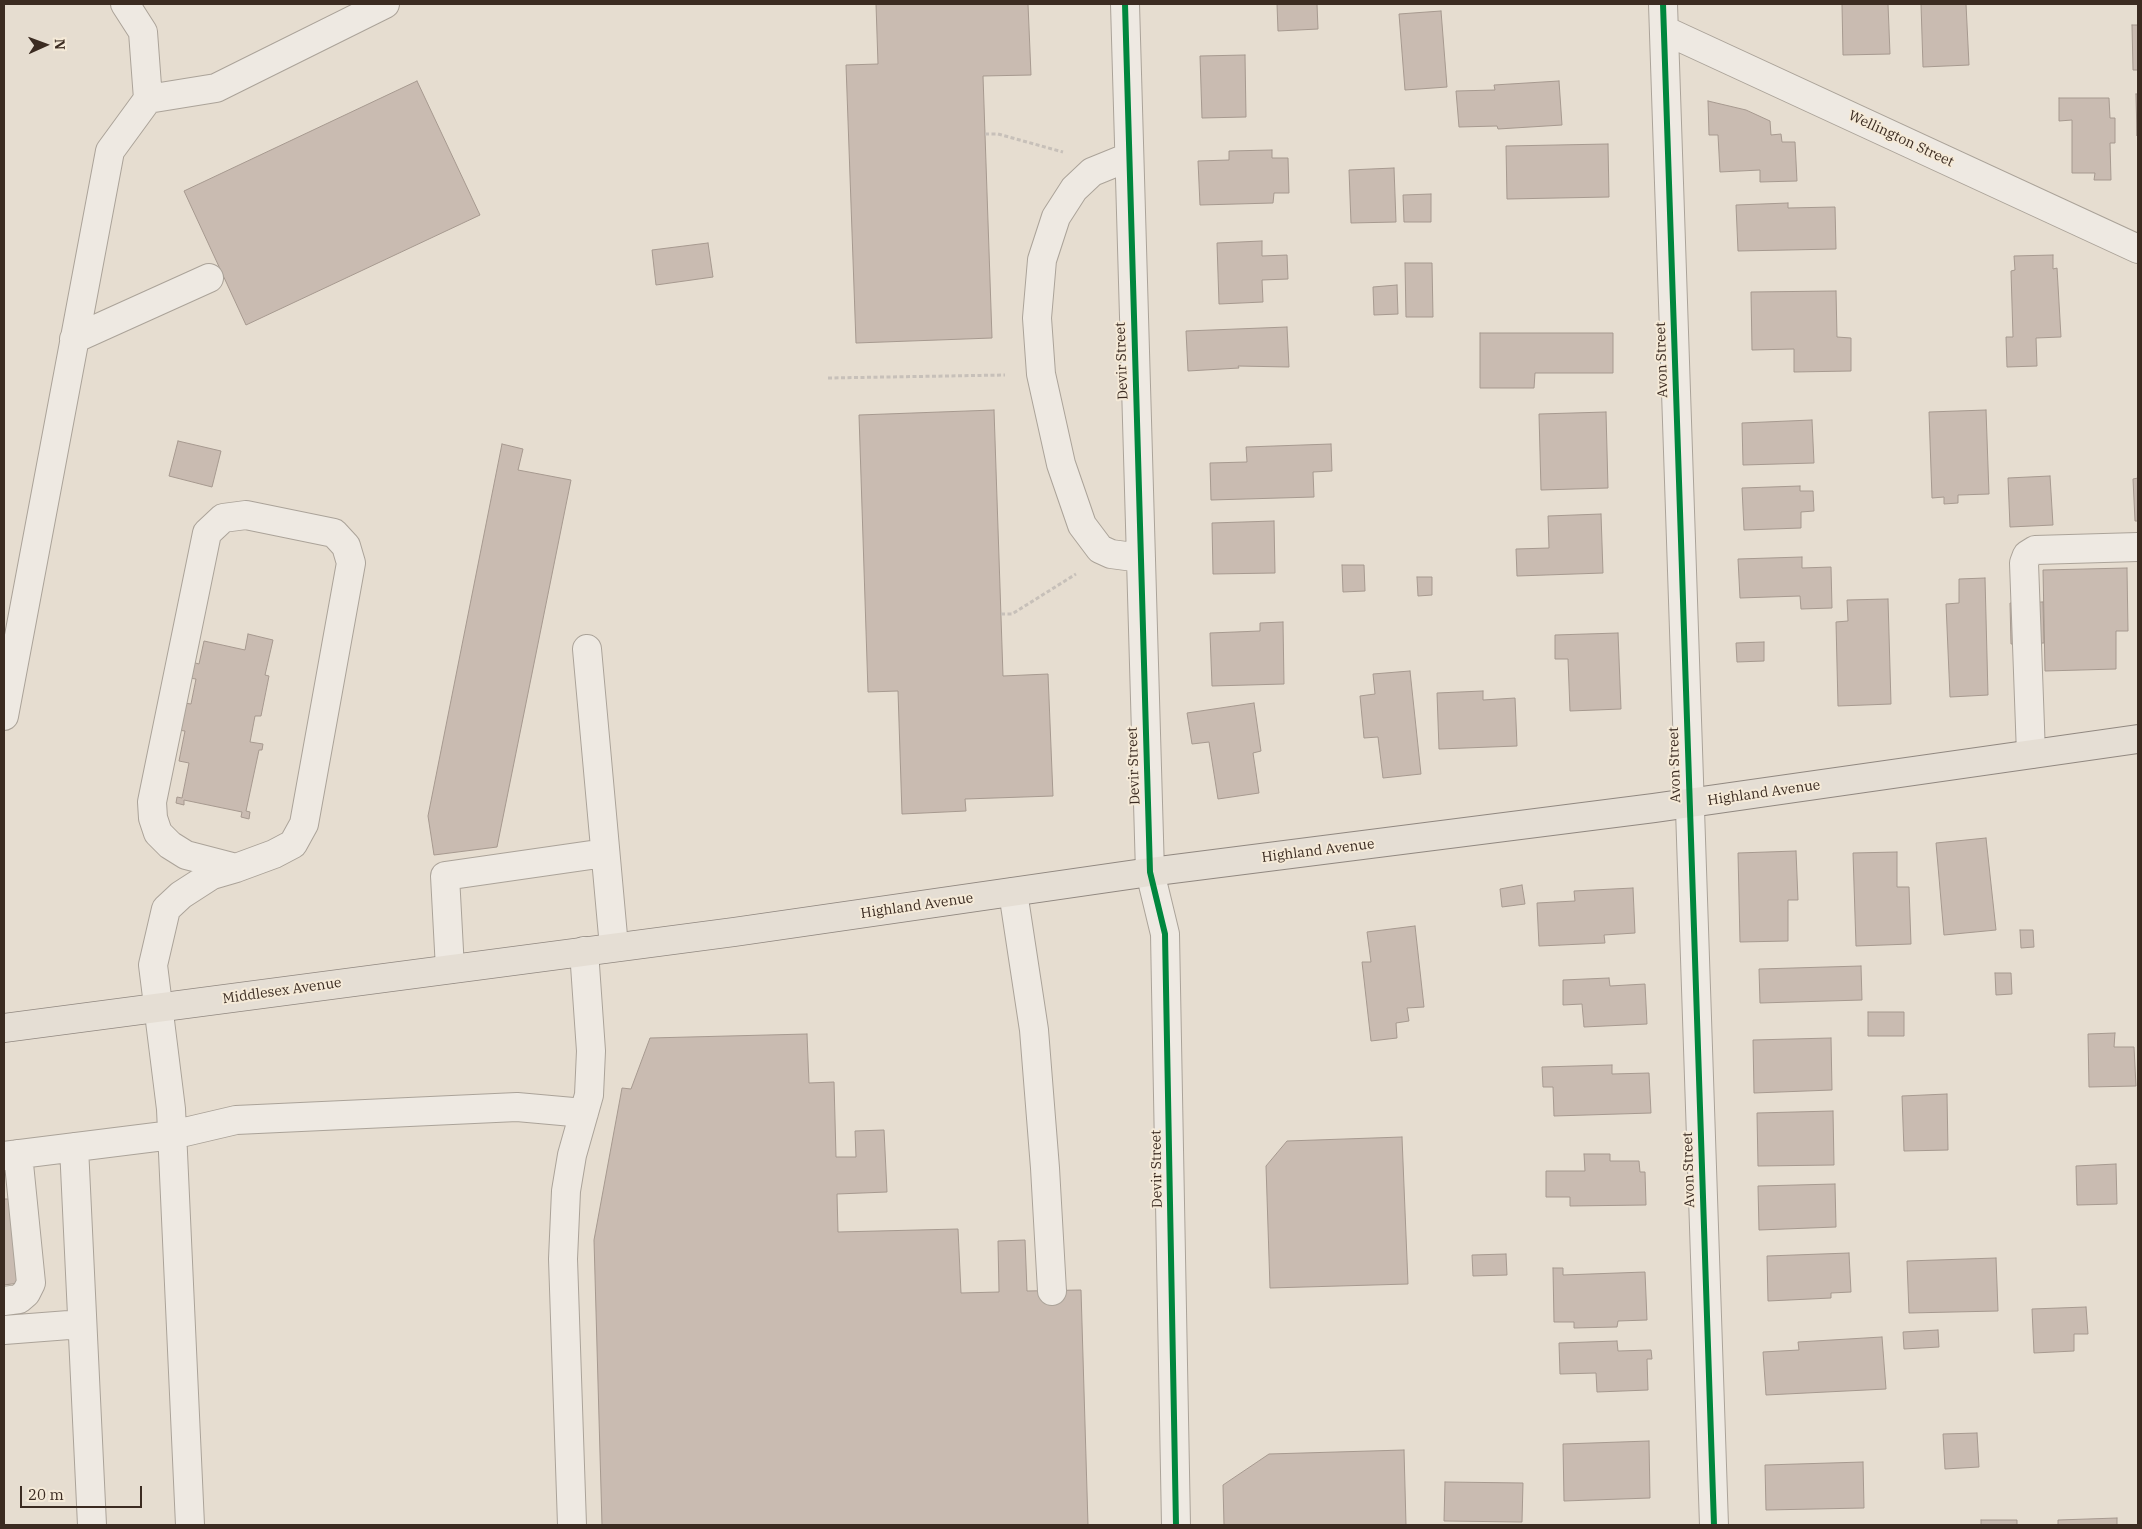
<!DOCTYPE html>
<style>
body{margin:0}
#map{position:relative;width:2142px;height:1529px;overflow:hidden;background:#e6ddd0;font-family:"IBM Plex Serif",serif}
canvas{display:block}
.frame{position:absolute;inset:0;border:5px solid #3b2b21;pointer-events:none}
.north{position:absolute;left:20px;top:20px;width:50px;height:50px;-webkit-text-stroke:4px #f5ead8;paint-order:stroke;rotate:88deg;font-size:14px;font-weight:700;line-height:20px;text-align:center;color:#3b2b21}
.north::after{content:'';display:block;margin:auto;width:18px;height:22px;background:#3b2b21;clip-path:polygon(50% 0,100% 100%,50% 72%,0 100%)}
.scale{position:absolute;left:20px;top:1486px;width:122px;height:22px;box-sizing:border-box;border:2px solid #3b2b21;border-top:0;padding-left:6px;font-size:15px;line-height:18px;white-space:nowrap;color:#3b2b21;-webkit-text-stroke:4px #f5ead8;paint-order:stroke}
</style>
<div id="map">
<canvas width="2142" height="1529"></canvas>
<div class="frame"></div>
<div class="north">N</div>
<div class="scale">20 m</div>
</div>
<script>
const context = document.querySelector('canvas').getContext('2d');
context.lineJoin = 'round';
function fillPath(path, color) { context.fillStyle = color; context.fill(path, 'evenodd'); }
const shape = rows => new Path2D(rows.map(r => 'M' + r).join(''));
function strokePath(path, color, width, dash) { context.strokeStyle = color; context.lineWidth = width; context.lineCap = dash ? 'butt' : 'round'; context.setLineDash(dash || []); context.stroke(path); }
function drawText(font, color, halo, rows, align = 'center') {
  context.font = font + ' "IBM Plex Serif",serif'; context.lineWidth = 4; context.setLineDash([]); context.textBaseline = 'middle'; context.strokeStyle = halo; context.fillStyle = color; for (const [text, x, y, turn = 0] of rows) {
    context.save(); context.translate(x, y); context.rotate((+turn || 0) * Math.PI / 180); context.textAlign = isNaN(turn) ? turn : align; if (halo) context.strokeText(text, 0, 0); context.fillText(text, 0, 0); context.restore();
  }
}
const building = shape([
 [876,4,1028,4,1031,75,983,76,992,338,856,343,846,65,878,64,876,4],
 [1277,4,1317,4,1318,29,1278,31,1277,4],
 [1842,4,1888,4,1890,54,1843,55,1842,4],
 [1921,4,1966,4,1969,65,1923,67,1921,4],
 [1441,11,1447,87,1405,90,1399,14,1441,11],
 [2132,25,2138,25,2138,70,2133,70,2132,25],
 [1245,55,1246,117,1202,118,1200,56,1245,55],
 [417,81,480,215,246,325,184,191,417,81],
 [1559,81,1562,125,1498,129,1497,126,1459,127,1456,91,1495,90,1494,85,1559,81],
 [2136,94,2138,94,2137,136,2136,94],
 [2059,98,2109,98,2110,118,2115,118,2115,143,2110,143,2111,180,2094,180,2095,173,2072,173,2072,120,2059,121,2059,98],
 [1708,101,1746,110,1770,121,1771,135,1781,134,1782,142,1795,142,1797,181,1760,182,1760,170,1720,172,1718,135,1709,135,1708,101],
 [1608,144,1609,197,1507,199,1506,146,1608,144],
 [1272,150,1272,158,1288,158,1289,193,1274,193,1273,203,1200,205,1198,161,1229,160,1229,151,1272,150],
 [1394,168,1396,222,1351,223,1349,170,1394,168],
 [1431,194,1431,222,1404,222,1403,195,1431,194],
 [1788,203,1788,208,1835,207,1836,249,1738,251,1736,205,1788,203],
 [1262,241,1262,256,1287,255,1288,279,1262,280,1263,302,1219,304,1217,243,1262,241],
 [708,243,713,277,656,285,652,250,708,243],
 [2053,255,2053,269,2057,268,2061,337,2036,338,2037,366,2007,367,2006,337,2013,337,2011,271,2015,270,2014,256,2053,255],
 [1405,263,1432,263,1433,317,1406,317,1405,263],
 [1397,285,1398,314,1374,315,1373,287,1397,285],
 [1836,291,1837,337,1851,338,1851,371,1794,372,1794,349,1752,350,1751,292,1836,291],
 [1287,327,1289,367,1238,366,1239,368,1188,371,1186,331,1287,327],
 [1480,333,1613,333,1613,373,1535,373,1534,388,1480,388,1480,333],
 [994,410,1003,676,1048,674,1053,796,965,799,966,811,902,814,898,691,868,692,859,415,994,410],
 [1986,410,1989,494,1958,495,1958,503,1944,504,1944,497,1932,498,1929,412,1986,410],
 [1606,412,1608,488,1541,490,1539,414,1606,412],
 [1812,420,1814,463,1743,465,1742,423,1812,420],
 [178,441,221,451,212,487,169,476,178,441],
 [502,444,523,449,518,470,571,480,497,847,434,855,428,816,502,444],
 [1331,444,1332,471,1313,472,1314,497,1211,500,1210,463,1247,462,1246,447,1331,444],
 [2050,476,2053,525,2010,527,2008,478,2050,476],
 [2138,478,2138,521,2135,521,2133,479,2138,478],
 [1800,486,1800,491,1813,491,1814,511,1801,512,1801,528,1744,530,1742,488,1800,486],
 [1601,514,1603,573,1517,576,1516,549,1549,548,1548,516,1601,514],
 [1274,521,1275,573,1213,574,1212,523,1274,521],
 [1802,557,1802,568,1831,567,1832,608,1801,609,1800,596,1740,598,1738,559,1802,557],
 [1342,565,1364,565,1365,591,1343,592,1342,565],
 [2127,568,2128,631,2116,631,2116,669,2045,671,2043,570,2127,568],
 [1417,577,1432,577,1432,595,1418,596,1417,577],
 [1985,578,1988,695,1950,697,1946,604,1959,603,1959,579,1985,578],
 [1888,599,1891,704,1838,706,1836,622,1848,621,1847,600,1888,599],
 [2043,602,2044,643,2011,644,2010,603,2043,602],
 [1283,622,1284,684,1212,686,1210,633,1260,631,1260,623,1283,622],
 [1618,633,1621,709,1570,711,1568,659,1555,659,1555,635,1618,633],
 [248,634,273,640,265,675,269,676,261,716,255,716,250,742,263,744,262,750,259,750,246,811,250,812,249,819,241,817,242,812,184,800,184,805,176,803,177,797,182,798,189,763,179,761,185,731,178,730,184,703,191,704,196,679,189,678,192,662,199,664,204,641,245,650,248,634],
 [1764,642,1764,661,1737,662,1736,643,1764,642],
 [1410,671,1421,774,1383,778,1378,737,1364,738,1360,696,1375,694,1373,674,1410,671],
 [1483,691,1483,700,1515,698,1517,746,1439,749,1437,693,1483,691],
 [1254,703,1261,751,1253,753,1259,793,1218,799,1209,742,1192,744,1187,713,1254,703],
 [1986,838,1996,930,1944,935,1936,843,1986,838],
 [1796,851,1798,900,1788,900,1788,941,1740,942,1738,853,1796,851],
 [1897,852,1897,887,1909,887,1911,944,1856,946,1853,853,1897,852],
 [1522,885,1525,904,1502,907,1500,889,1522,885],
 [1633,888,1635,933,1604,935,1605,943,1539,946,1537,903,1575,901,1574,891,1633,888],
 [1415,926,1424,1007,1407,1008,1409,1021,1396,1023,1397,1038,1371,1041,1362,962,1371,962,1367,932,1415,926],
 [2020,930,2033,930,2034,947,2021,948,2020,930],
 [1861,966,1862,1000,1760,1003,1759,969,1861,966],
 [1995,973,2011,973,2012,994,1996,995,1995,973],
 [1609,978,1610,986,1645,984,1647,1024,1584,1027,1582,1004,1563,1005,1563,980,1609,978],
 [1868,1012,1904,1012,1904,1036,1868,1036,1868,1012],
 [2115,1033,2114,1047,2134,1047,2136,1086,2089,1087,2088,1034,2115,1033],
 [807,1034,809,1083,834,1082,836,1157,856,1157,855,1131,884,1130,887,1192,837,1194,838,1232,958,1229,961,1293,999,1292,998,1241,1025,1240,1027,1291,1081,1290,1088,1525,602,1525,594,1240,622,1088,631,1089,650,1038,807,1034],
 [1831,1038,1832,1090,1754,1093,1753,1040,1831,1038],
 [1612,1065,1612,1074,1649,1073,1651,1113,1554,1116,1553,1087,1543,1087,1542,1067,1612,1065],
 [1947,1094,1948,1150,1904,1151,1902,1096,1947,1094],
 [1833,1111,1834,1165,1758,1166,1757,1113,1833,1111],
 [1402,1137,1408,1284,1270,1288,1266,1166,1287,1141,1402,1137],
 [1584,1154,1610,1154,1610,1161,1639,1161,1640,1172,1645,1172,1646,1205,1570,1206,1570,1197,1546,1197,1546,1171,1585,1171,1584,1154],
 [2116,1164,2117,1204,2077,1205,2076,1166,2116,1164],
 [1835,1184,1836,1227,1759,1230,1758,1186,1835,1184],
 [4,1199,11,1199,19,1283,4,1285,4,1199],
 [1849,1253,1851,1292,1831,1293,1831,1298,1768,1301,1767,1256,1849,1253],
 [1506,1254,1507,1275,1473,1276,1472,1255,1506,1254],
 [1996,1258,1998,1311,1909,1313,1907,1261,1996,1258],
 [1553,1268,1563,1268,1563,1275,1645,1272,1647,1320,1618,1321,1617,1327,1574,1328,1574,1322,1554,1322,1553,1268],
 [2086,1307,2088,1334,2074,1334,2074,1351,2034,1353,2032,1309,2086,1307],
 [1938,1330,1939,1347,1904,1349,1903,1332,1938,1330],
 [1882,1337,1886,1389,1766,1395,1763,1352,1799,1350,1798,1342,1882,1337],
 [1617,1341,1618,1351,1651,1350,1652,1359,1647,1359,1648,1390,1597,1392,1596,1373,1560,1374,1559,1343,1617,1341],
 [1977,1433,1979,1467,1945,1469,1943,1434,1977,1433],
 [1649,1441,1650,1498,1564,1501,1563,1444,1649,1441],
 [1404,1450,1406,1525,1224,1525,1223,1485,1269,1454,1404,1450],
 [1863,1462,1864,1508,1766,1510,1765,1465,1863,1462],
 [1445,1482,1523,1483,1522,1522,1444,1521,1445,1482],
 [2117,1518,2117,1525,2058,1525,2058,1520,2117,1518],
 [1981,1520,2017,1520,2017,1525,1981,1525,1981,1520]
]);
const path = shape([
 [985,134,998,134,1063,152],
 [828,378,1005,375],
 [1001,614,1012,614,1076,574]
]);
const minor = shape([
 [1125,4,1150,872,1165,934,1176,1525],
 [1663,4,1714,1525],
 [1664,30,2138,249],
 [148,99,216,88,385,4],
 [1129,157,1092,172,1074,189,1056,217,1042,260,1037,318,1041,374,1061,464,1082,525,1100,549,1111,554,1141,558],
 [74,339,209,278],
 [587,649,614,947],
 [4,716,110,151,148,99,143,32,125,4],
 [2031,754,2024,563,2027,555,2035,550,2138,547],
 [1013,892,1034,1030,1045,1168,1052,1291],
 [450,969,445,876,605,853],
 [74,1147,92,1525],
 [4,1156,172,1135,236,1120,517,1107,584,1113],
 [4,1301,19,1299,26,1293,31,1283,18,1154],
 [4,1330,82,1324],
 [190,1525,171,1109,153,965,166,909,181,895,212,875,236,868,274,854,293,844,304,824,351,563,346,546,334,533,246,515,223,518,207,533,152,802,153,818,158,833,170,845,186,855,236,868],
 [572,1525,563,1259,566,1191,572,1155,589,1095,591,1051,584,951]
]);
const major = shape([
 [4,1028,734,932,1150,872,1654,808,2138,739]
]);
const cycleway = shape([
 [1125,4,1150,872,1165,934,1176,1525],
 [1663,4,1714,1525]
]);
const streetNames = [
 ["Wellington Street",1901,139,25],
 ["Avon Street",1662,360,-92],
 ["Devir Street",1122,361,-92],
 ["Avon Street",1675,765,-92],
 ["Devir Street",1134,766,-92],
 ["Highland Avenue",1764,793,-8],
 ["Highland Avenue",1318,851,-7],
 ["Highland Avenue",917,906,-8],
 ["Middlesex Avenue",282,991,-8],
 ["Devir Street",1157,1169,-91],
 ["Avon Street",1689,1170,-92]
];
fillPath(building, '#c9bbb1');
strokePath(building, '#a6998f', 1);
strokePath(minor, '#aba399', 30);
strokePath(major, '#918880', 30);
strokePath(path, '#c7c0b9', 3, [4, 2.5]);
strokePath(minor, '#eee9e2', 28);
strokePath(major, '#e5ded4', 28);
strokePath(cycleway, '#00873e', 6);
drawText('14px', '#3b2b21', '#f5ead8', streetNames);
</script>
